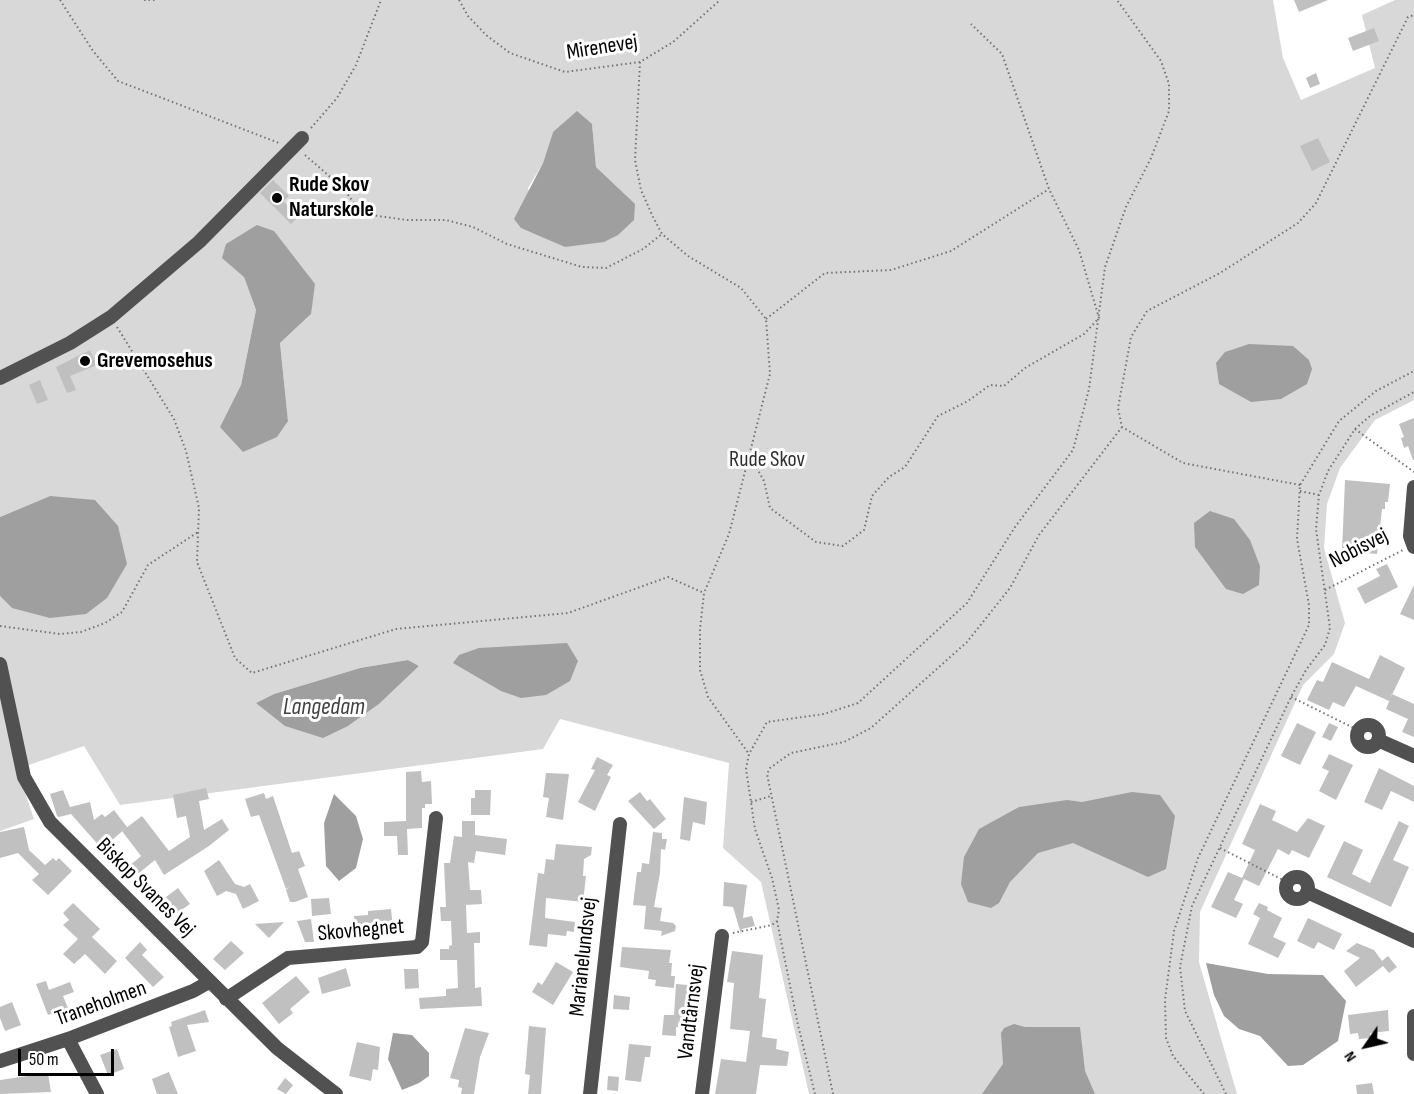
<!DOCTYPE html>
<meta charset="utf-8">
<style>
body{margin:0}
#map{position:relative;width:1414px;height:1094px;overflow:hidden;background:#fff;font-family:"Sofia Sans Condensed",sans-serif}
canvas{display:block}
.north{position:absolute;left:1336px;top:1016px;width:60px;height:60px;-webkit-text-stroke:4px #fff;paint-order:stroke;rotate:236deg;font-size:16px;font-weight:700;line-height:24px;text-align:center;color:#000}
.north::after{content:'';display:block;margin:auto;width:21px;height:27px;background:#000;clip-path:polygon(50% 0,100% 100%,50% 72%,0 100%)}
.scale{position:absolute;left:18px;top:1049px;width:96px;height:27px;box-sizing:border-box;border:3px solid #000;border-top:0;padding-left:8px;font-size:18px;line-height:21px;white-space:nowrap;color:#000;-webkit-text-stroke:4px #fff;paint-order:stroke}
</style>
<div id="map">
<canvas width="1414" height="1094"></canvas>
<div class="north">N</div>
<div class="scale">50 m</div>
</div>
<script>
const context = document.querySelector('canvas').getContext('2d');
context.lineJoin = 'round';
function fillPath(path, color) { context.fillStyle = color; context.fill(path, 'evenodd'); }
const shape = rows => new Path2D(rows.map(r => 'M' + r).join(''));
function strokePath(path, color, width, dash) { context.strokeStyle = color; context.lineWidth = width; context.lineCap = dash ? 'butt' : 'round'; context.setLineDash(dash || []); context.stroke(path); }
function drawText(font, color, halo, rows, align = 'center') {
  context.font = font + ' "Sofia Sans Condensed",sans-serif'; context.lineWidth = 6; context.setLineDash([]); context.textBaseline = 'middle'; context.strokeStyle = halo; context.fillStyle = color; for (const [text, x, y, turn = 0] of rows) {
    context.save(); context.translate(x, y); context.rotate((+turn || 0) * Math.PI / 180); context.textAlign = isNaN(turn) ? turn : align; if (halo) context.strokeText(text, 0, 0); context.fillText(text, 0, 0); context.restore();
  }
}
const green = shape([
 [0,0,1273,0,1283,58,1301,100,1375,68,1362,15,1395,0,1414,0,1414,400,1375,420,1340,468,1327,504,1324,548,1345,623,1334,654,1303,685,1200,912,1199,962,1237,1094,809,1094,761,882,723,848,729,763,560,719,543,749,120,805,84,746,17,769,34,819,0,831,0,596,12,608,50,496,0,517],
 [592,124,596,167,635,205,565,247,546,238,528,188,543,163,553,132],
 [244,277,311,314,280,343,288,421,220,427,241,385,256,310],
 [408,660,419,666,379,704,348,726,256,703,274,694,360,668],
 [578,661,569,681,546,694]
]);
const water = shape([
 [577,111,592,124,596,167,635,204,634,220,618,235,604,242,565,247,521,228,514,219,543,163,553,132],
 [257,225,274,231,315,284,311,314,280,343,288,421,277,437,243,452,220,427,241,385,256,310,244,277,222,258,226,244],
 [1249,344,1293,346,1309,360,1312,369,1307,384,1281,399,1251,402,1219,384,1216,363,1225,352],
 [50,496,95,500,118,526,127,564,107,598,86,614,50,618,12,608,0,596,0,517],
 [1210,511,1234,519,1250,540,1260,566,1259,585,1243,594,1226,589,1195,547,1194,523],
 [567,643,578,661,570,681,546,695,521,698,501,691,453,663,459,655,479,648],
 [408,660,419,666,379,704,348,726,323,738,285,726,256,703,274,694,360,668],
 [1132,792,1160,795,1175,816,1166,869,1148,877,1073,843,1038,853,1010,882,999,903,991,908,968,902,961,884,964,857,979,829,1019,807,1067,800,1082,802],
 [334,794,356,816,363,839,356,868,339,881,326,866,324,823],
 [1206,963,1268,974,1323,975,1346,1001,1338,1041,1303,1065,1288,1066,1260,1036,1239,1029,1224,1016,1214,995],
 [1014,1024,1025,1027,1080,1027,1085,1071,1095,1094,982,1094,1003,1064,1001,1033,1004,1028],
 [393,1033,412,1035,429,1053,429,1076,419,1083,402,1090,388,1059]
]);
const building = shape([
 [1294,0,1328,0,1299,12],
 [1374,28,1379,41,1353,51,1348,38],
 [1316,73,1320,84,1310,88,1306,78],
 [1318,138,1330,162,1312,171,1300,146],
 [273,180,289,196,283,201,298,217,291,224,260,193],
 [90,350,97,365,70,376,76,390,67,393,56,367],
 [40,380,48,400,37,404,29,385],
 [1414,418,1414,460,1413,460,1408,446,1404,448,1401,438,1404,437,1399,424],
 [1345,480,1390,484,1388,502,1385,502,1385,509,1382,509,1377,554,1342,551],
 [1387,564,1398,587,1365,604,1357,588,1380,576,1376,569],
 [1414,585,1414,620,1400,614],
 [1380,655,1405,668,1389,701,1356,686,1344,707,1333,702,1329,710,1307,700,1317,680,1323,682,1332,662,1369,679],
 [1392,694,1414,704,1414,737,1402,732,1408,719,1386,709],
 [1297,723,1316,732,1300,765,1281,756],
 [1329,723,1338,727,1331,741,1322,737],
 [1329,754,1353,765,1336,800,1319,791,1329,771,1322,768],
 [597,757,613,765,607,775,611,777,595,811,578,802,595,770,591,769],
 [1379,768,1414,786,1414,802,1391,791,1382,810,1364,802],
 [421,771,422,782,431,781,432,804,425,804,425,808,422,808,422,828,407,829,408,855,398,855,397,836,384,836,384,822,406,821,406,772],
 [546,773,569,774,563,820,546,817,549,798,543,797],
 [206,788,209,799,199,801,204,830,222,819,229,830,209,846,164,875,155,860,134,877,127,868,141,856,122,831,142,816,169,851,190,837,186,816,177,818,173,795],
 [63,790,70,807,90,802,94,820,102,814,105,817,114,810,127,827,102,849,71,814,59,817,57,816,50,794],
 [475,790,491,790,490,815,471,815,471,798,475,798],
 [640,792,647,801,650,799,666,819,654,829,628,801],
 [264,793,266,799,273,796,292,853,299,851,305,866,298,869,308,897,295,902,290,902,286,890,290,886,286,889,259,815,251,817,245,799],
 [684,797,707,802,705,825,693,822,690,841,680,839],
 [1260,804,1276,811,1272,820,1297,832,1308,818,1325,826,1309,858,1292,850,1289,855,1278,849,1259,886,1244,879,1234,900,1243,904,1236,918,1211,907,1228,872,1242,878,1255,850,1242,844],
 [462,821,475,821,475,835,507,839,505,855,476,851,474,863,468,862,470,890,481,890,482,904,466,905,467,933,480,932,480,943,474,943,475,988,481,987,482,1006,420,1009,419,998,446,996,446,989,458,988,457,960,440,960,440,949,449,949,449,946,452,945,451,921,441,921,440,907,446,907,444,863,450,863,454,836,462,837],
 [1399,821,1409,826,1393,860,1409,867,1391,907,1327,877,1344,841,1363,850,1352,874,1370,883],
 [24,827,29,850,45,865,53,858,56,861,59,858,72,871,48,895,32,880,39,874,18,853,0,858,0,832],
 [653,832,662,833,662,839,667,839,665,850,661,849,660,873,654,907,648,906,662,908,660,921,673,923,676,926,675,931,661,936,662,931,644,929,646,906,633,905,637,872,641,872,642,863,649,864],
 [556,844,592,847,591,855,584,859,583,876,586,876,583,902,546,898,545,918,575,922,574,932,567,931,566,936,548,934,547,947,529,945,538,873,544,874,546,859,554,860],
 [219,860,235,884,244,887,250,884,259,901,243,909,236,894,226,891,217,896,204,871],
 [724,882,747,885,743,918,752,916,755,926,742,929,741,934,733,907,723,906],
 [178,888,190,904,177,913,166,897],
 [329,898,331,914,312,916,311,899],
 [73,903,100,929,92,937,117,961,105,974,85,954,74,964,63,954,78,939,63,925,69,920,63,913],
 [1259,903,1268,907,1267,910,1282,918,1273,937,1286,943,1278,958,1248,944,1260,918,1253,914],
 [391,909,393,929,345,939,344,926,355,925,354,916,368,915,368,911],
 [1308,918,1342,934,1334,950,1318,942,1314,949,1297,941],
 [311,919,314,942,305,942,297,921],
 [284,922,269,938,255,924],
 [231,941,244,953,225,970,213,959],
 [140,942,147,950,142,955,164,977,153,987,125,958],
 [1357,943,1374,950,1382,961,1388,956,1397,967,1389,973,1383,966,1356,987,1344,971,1360,958,1346,951],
 [622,947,671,950,669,963,672,963,671,976,675,976,674,988,655,986,656,980,648,979,649,971,620,967],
 [732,951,763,955,759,998,766,999,762,1037,777,1039,776,1049,789,1052,787,1066,760,1065,756,1094,715,1094,721,1059,746,1062,750,1031,730,1029,734,983,727,982],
 [556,962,573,972,553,1005,532,992,538,982,542,985],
 [346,968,351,986,322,994,318,978],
 [404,969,418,969,419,988,405,989],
 [296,976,310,992,290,1009,293,1013,279,1024,262,1003],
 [46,981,49,990,70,982,74,992,63,996,68,1008,48,1015,36,984],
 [676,984,699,986,698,996,689,995,686,1028,676,1027,676,1036,662,1035,664,1015,674,1015],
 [614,995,630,997,629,1010,613,1009],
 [12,1002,21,1025,5,1031,0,1018,0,1007],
 [205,1010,209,1022,187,1025,196,1051,178,1057,169,1027,172,1026,171,1022],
 [1388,1010,1389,1031,1370,1033,1370,1038,1359,1039,1358,1033,1350,1034,1348,1015],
 [529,1026,546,1028,541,1094,528,1094,530,1075,525,1074],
 [465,1028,489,1033,480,1057,474,1094,461,1094,462,1088,458,1087,459,1080,450,1078],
 [357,1042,380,1047,378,1070,373,1069,371,1081,349,1076],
 [629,1044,651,1046,650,1057,645,1057,641,1082,625,1080],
 [117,1049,124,1069,108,1075,100,1055],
 [169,1072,178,1094,157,1094,152,1079],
 [48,1073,51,1092,0,1094,0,1080],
 [608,1076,619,1077,618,1091,607,1090],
 [285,1078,293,1085,286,1094,277,1089],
 [1372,1083,1374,1094,1357,1094,1356,1085]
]);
const path = shape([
 [60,0,93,51,118,81,279,143],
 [144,0,155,0],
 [459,0,468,16,486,35,510,53,565,72,640,62,673,42,720,0],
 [640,62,635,160,641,190,653,217,662,234,688,256,741,288,766,319,770,374,729,534,704,593,700,629,700,670,708,697,749,754],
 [311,128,337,98,356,65,381,0],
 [305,155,343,188,354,203,371,215,407,220,446,220,473,227,507,244,582,267,606,268,643,249,662,234],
 [766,319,825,273,891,270,951,251,1049,189],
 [117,327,174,419,186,451,199,508,197,562,235,658,252,673,396,629,568,613,668,577,704,593],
 [1355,429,1414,472],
 [750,456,764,481,770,508,816,542,843,546,864,530,872,496,889,477,905,467,938,416,968,401,990,385,1004,386,1025,368,1084,334,1099,318,1079,250,1049,189,1002,54,971,24],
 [1300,485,1183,463,1122,427,1118,408,1131,337,1147,311,1220,273,1298,223,1316,203,1408,17,1414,15],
 [1300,491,1319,495],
 [1325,590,1403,550],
 [0,626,60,634,81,632,105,623,122,612,148,565,198,532],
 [1291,697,1358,730],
 [751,802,771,796],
 [1220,848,1287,882],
 [777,921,798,1025,815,1094],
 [733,933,772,925,777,921,779,910,772,878,755,829,746,769,749,754,767,722,824,714,858,703,967,603,1015,527,1073,450,1089,389,1105,267,1126,207,1151,158,1169,111,1169,84,1161,61,1117,0],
 [833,1094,767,774,770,768,791,753,844,742,871,728,967,642,1010,588,1039,535,1122,427],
 [1204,1094,1173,1056,1166,1038,1165,1000,1174,931,1198,858,1309,625,1309,605,1297,539,1300,485,1339,421,1376,391,1414,371],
 [1226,1094,1185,1011,1180,967,1192,906,1291,697,1306,670,1325,645,1330,628,1316,529,1319,495,1328,471,1355,429,1370,416,1414,392]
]);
const minor = shape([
 [0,378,70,343,111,317,199,242,302,138],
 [1414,487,1410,536,1414,547],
 [0,664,24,777,50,822,277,1048,336,1094],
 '1357 736a11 11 0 1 1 22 0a11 11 0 1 1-22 0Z',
 [1378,740,1414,756],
 '1286 888a11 11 0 1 1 22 0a11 11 0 1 1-22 0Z',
 [1307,892,1414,941],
 [226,999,288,958,417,947,422,942,436,818],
 [1414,1016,1414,1054],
 [68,1039,97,1094],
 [0,1061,68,1039,193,991,209,982],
 [590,1094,620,824],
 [702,1094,722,936]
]);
const markers = [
 [277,198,6,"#000"],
 [85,361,6,"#000"]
];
const streetNames = [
 ["Mirenevej",602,48,-9],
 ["Nobisvej",1359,549,-27],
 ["Biskop Svanes Vej",145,888,45],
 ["Skovhegnet",361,931,-5],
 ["Marianelundsvej",584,957,-84],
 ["Traneholmen",101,1004,-20],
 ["Vandtårnsvej",692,1012,-83]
];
const poiNames = [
 ["Rude Skov",289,185],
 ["Naturskole",289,210],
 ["Grevemosehus",97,361]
];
const parkNames = [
 ["Rude Skov",767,460]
];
const waterNames = [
 ["Langedam",324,708]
];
fillPath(green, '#d8d8d8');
fillPath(water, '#9f9f9f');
fillPath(building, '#c0c0c0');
strokePath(path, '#737373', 2, [1.5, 3]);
strokePath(minor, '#515151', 14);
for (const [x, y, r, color] of markers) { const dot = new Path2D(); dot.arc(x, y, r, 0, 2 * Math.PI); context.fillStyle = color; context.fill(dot); strokePath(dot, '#fff', 2); }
drawText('22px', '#000', '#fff', streetNames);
drawText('bold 22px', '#000', '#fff', poiNames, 'left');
drawText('22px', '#2f2f2f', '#fff', parkNames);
drawText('italic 24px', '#404040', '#fff', waterNames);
</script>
